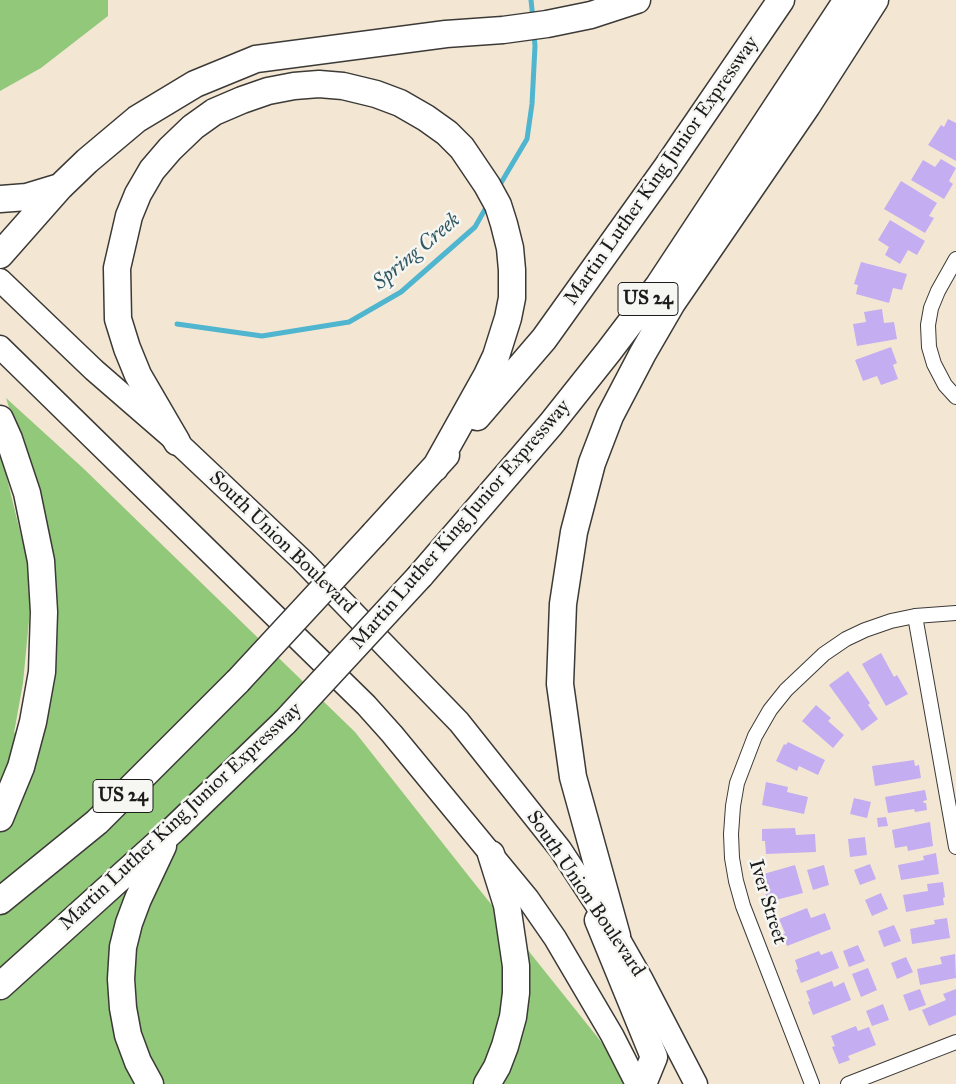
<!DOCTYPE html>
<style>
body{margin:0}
canvas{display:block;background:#f3e7d3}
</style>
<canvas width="956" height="1084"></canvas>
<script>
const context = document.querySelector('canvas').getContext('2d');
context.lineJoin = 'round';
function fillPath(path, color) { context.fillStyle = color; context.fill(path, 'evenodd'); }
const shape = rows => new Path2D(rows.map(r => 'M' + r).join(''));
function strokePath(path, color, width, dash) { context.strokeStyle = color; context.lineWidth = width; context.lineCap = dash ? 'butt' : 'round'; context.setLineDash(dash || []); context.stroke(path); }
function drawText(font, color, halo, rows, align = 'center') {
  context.font = font + ' "IM FELL Great Primer",serif'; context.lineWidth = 5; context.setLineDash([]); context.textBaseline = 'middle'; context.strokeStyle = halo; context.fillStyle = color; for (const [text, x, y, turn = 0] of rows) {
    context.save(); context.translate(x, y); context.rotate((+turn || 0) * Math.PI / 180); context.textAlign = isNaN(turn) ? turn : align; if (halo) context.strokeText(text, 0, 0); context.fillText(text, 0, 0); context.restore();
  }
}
const green = shape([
 [0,0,108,0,108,16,41,68,0,91],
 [6,398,84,469,355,732,471,879,635,1084,0,1084,0,450,27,560,30,610,23,683,14,733,43,717,27,465]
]);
const stream = shape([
 [531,0,533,19],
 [498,188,527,139,532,104,535,46,534,33],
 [177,324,262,336,349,322,401,292,475,227,488,204]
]);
const building = shape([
 [948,119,956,123,956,161,928,145,941,125,944,127],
 [941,159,956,168,949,181,953,184,944,199,911,180,923,160,935,167],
 [901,181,937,203,929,216,934,218,925,233,884,209],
 [890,220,925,241,917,255,908,250,900,264,885,255,889,247,878,240],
 [861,262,907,274,902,290,893,288,889,303,856,294,858,285,854,284],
 [882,309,884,323,894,322,897,339,857,346,853,324,866,322,864,312],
 [891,347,897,363,893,365,898,379,881,385,877,376,863,381,855,360],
 [881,653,894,677,897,675,908,694,886,706,862,664],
 [848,671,870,703,868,705,878,719,862,731,829,685],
 [816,705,831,718,828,721,844,735,833,748,802,721],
 [788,742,825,760,818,775,799,766,797,771,776,761,784,744,786,745],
 [914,760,915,766,919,765,921,778,875,786,872,766],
 [766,782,788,787,787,792,808,797,804,814,762,805],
 [925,790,927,800,923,801,924,803,926,803,927,810,915,812,914,809,888,813,885,797],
 [854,798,871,802,867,818,850,814],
 [886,817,888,826,878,827,877,818],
 [930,822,933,846,908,851,907,846,895,848,892,830],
 [795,828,796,835,815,834,816,852,766,854,765,841,762,841,762,829],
 [865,837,867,855,850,857,848,839],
 [936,853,939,874,901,880,898,865,924,860,923,856],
 [870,864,876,879,860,885,854,870],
 [795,865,803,893,768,902,760,875],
 [824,865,829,885,813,890,807,870],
 [943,882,945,897,943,898,944,905,906,912,903,895,928,891,927,884],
 [881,893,888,909,872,916,865,900],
 [807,908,811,918,825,913,831,929,787,946,783,935,785,933,779,919],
 [947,918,950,938,912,944,910,929,935,924,934,920],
 [894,925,901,941,884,947,878,931],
 [858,945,865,961,849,967,843,951],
 [819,951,821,955,832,951,839,968,801,983,796,970,798,969,795,960],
 [955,954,956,978,920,985,917,969,942,964,940,957],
 [906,957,913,972,897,979,891,963],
 [868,968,877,990,861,997,852,974],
 [832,981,834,987,844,982,851,1000,813,1015,808,1002,810,1001,806,991],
 [920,989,926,1005,909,1011,903,995],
 [956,989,956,1015,929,1026,922,1010,946,1000,943,994],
 [883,1004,889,1020,872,1026,866,1011],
 [856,1026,858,1031,869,1027,876,1045,848,1056,850,1060,839,1064,832,1047,835,1046,831,1036]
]);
const street = shape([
 [956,259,938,291,931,308,928,325,929,347,934,364,945,385,956,397],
 [915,616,956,847],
 [812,1084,743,906,736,881,732,858,731,834,733,806,737,783,755,736,770,710,786,690,824,654,846,639,865,630,891,621,915,616,956,613],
 [848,1084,956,1042]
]);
const primary = shape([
 [0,280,94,370,177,442,302,560,459,722,560,849,617,936,642,980,696,1084],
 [0,347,366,705,392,734,528,899,555,938,612,1035,637,1084]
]);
const highway = shape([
 [0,199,27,197,60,187],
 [0,255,60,187,87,161,137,119,195,84,256,59,446,34,503,30,547,24,591,15,637,0],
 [477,417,544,339,667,167,781,0],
 [0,419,9,439,27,493,41,561,44,612,42,672,33,722,21,767,0,818],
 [177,442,138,375,127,348,118,319,117,268,129,216,138,194,152,170,170,149,193,127,214,112,242,100,268,91,294,86,319,84,343,86,376,94,400,103,426,118,447,133,462,148,487,185,498,205,504,224,510,248,512,270,512,298,508,318,496,356,487,375,435,468],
 [374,534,446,455],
 [420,576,551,424,609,351,659,285,847,0],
 [0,901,97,822,238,681],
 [598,920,654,1057,643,1084],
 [617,936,573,777,560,684,563,604,574,532,592,463,610,416,643,353,672,303,807,106,875,0],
 [0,986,173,830,285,722],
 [150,1084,138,1062,128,1035,123,1008,121,979,123,947,129,923,138,899,163,846],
 [487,1084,497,1067,505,1046,513,1017,516,993,516,966,507,905,491,854]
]);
const highwayBridge = shape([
 [238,681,374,534],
 [285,722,420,576]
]);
const shields = [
 [648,299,60],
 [123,796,60]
];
const shieldNames = [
 ["US 24",648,299],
 ["US 24",123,796]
];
const streetNames = [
 ["Martin Luther King Junior Expressway",662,171,-55],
 ["Martin Luther King Junior Expressway",461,525,-49],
 ["South Union Boulevard",282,543,44],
 ["Martin Luther King Junior Expressway",181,817,-43],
 ["South Union Boulevard",585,894,56],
 ["Iver Street",767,902,73]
];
const waterNames = [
 ["Spring Creek",417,252,-40]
];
fillPath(green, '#92c87a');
strokePath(stream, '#50b5cf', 5);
fillPath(building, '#c4adf1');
strokePath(street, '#3c3a37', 16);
strokePath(primary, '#3c3a37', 25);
strokePath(highway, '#3c3a37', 29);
strokePath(street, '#fff', 14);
strokePath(primary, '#fff', 22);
strokePath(highway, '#fff', 26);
strokePath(highwayBridge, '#3c3a37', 29, []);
strokePath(highwayBridge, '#fff', 26);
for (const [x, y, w] of shields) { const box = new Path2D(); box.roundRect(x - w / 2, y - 16.5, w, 33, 4); context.fillStyle = '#f6f6f2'; context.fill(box); strokePath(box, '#1c1c1c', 1); }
drawText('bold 19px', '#1c1c1c', null, shieldNames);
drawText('20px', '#1c1c1c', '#f6f6f2', streetNames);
drawText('italic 21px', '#315964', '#f6f6f2', waterNames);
</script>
